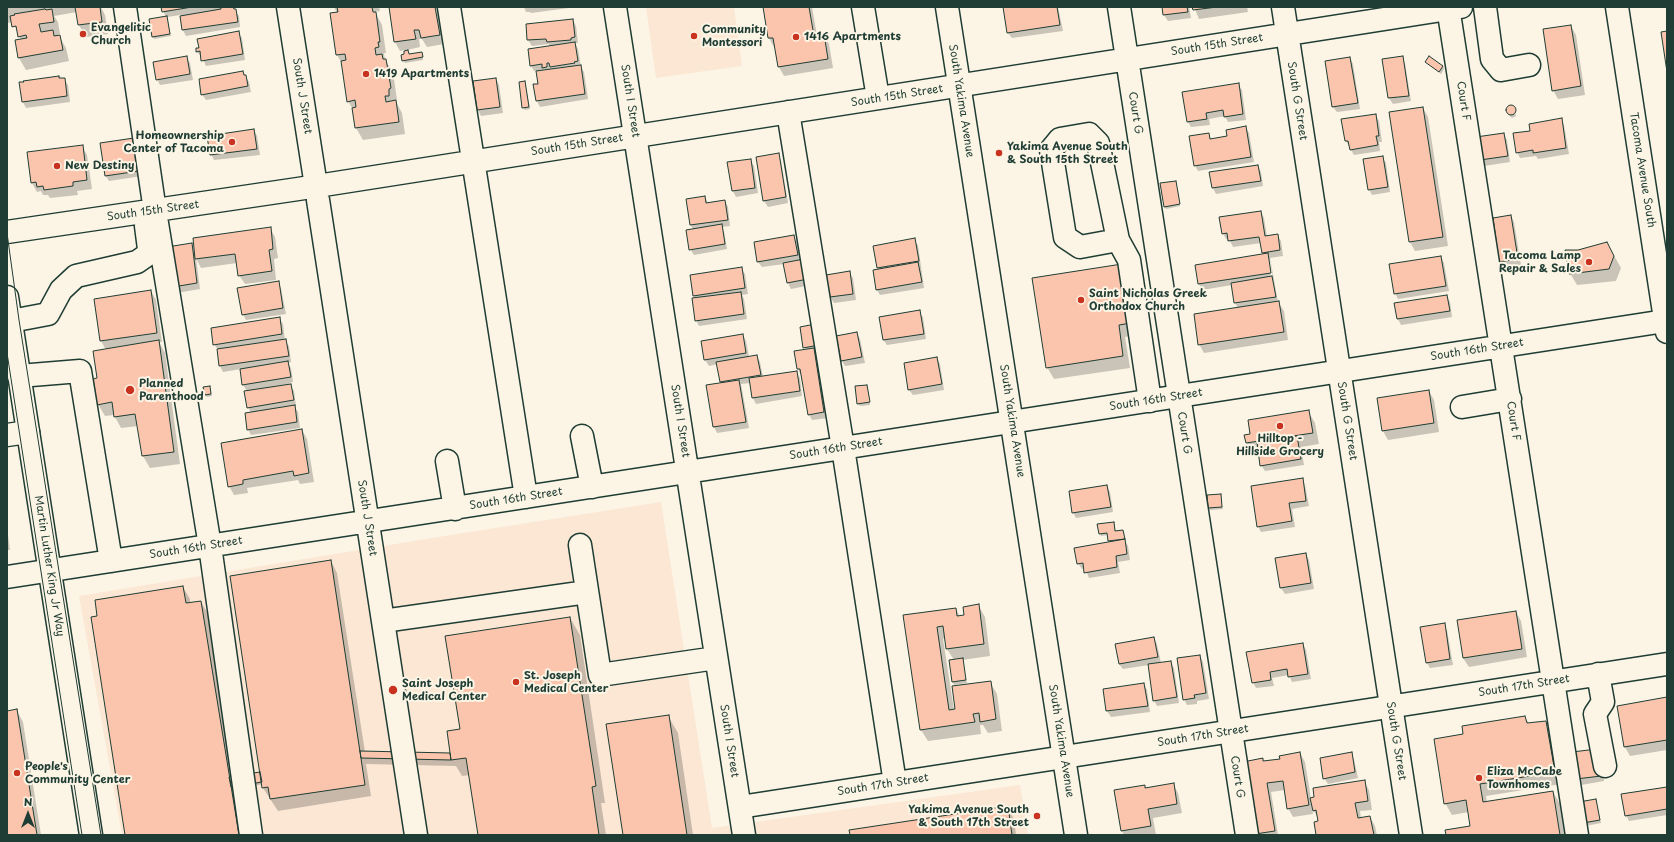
<!DOCTYPE html>
<style>
body{margin:0}
#map{position:relative;width:1674px;height:842px;overflow:hidden;background:#fcf5e5;font-family:"Playpen Sans",sans-serif}
canvas{display:block}
.frame{position:absolute;inset:0;border:8px solid #1f3d34;pointer-events:none}
.north{position:absolute;left:8px;top:794px;width:40px;height:40px;-webkit-text-stroke:3px #fcf5e5;paint-order:stroke;rotate:0deg;font-size:11px;font-weight:700;line-height:16px;text-align:center;color:#1f3d34}
.north::after{content:'';display:block;margin:auto;width:14px;height:18px;background:#1f3d34;clip-path:polygon(50% 0,100% 100%,50% 72%,0 100%)}
</style>
<div id="map">
<canvas width="1674" height="842"></canvas>
<div class="frame"></div>
<div class="north">N</div>
</div>
<script>
const context = document.querySelector('canvas').getContext('2d');
context.lineJoin = 'round';
function fillPath(path, color) { context.fillStyle = color; context.fill(path, 'evenodd'); }
const shape = rows => new Path2D(rows.map(r => 'M' + r).join(''));
function strokePath(path, color, width, dash) { context.strokeStyle = color; context.lineWidth = width; context.lineCap = dash ? 'butt' : 'round'; context.setLineDash(dash || []); context.stroke(path); }
function drawText(font, color, halo, rows, align = 'center') {
  context.font = font + ' "Playpen Sans",sans-serif'; context.lineWidth = 4; context.setLineDash([]); context.textBaseline = 'middle'; context.strokeStyle = halo; context.fillStyle = color; for (const [text, x, y, turn = 0] of rows) {
    context.save(); context.translate(x, y); context.rotate((+turn || 0) * Math.PI / 180); context.textAlign = isNaN(turn) ? turn : align; if (halo) context.strokeText(text, 0, 0); context.fillText(text, 0, 0); context.restore();
  }
}
const built = shape([
 [646,7,734,7,742,66,656,78],
 [661,502,712,828,1020,785,1028,835,122,835,79,596,438,537]
]);
const shadow = shape([
 [7,7,101,7,105,15,108,34,86,37,79,25,77,12,54,16,58,22,60,34,58,34,66,48,69,61,26,70,19,58,21,40,13,22,7,23],
 [162,7,233,7,239,16,240,27,186,36,183,30,181,15,167,17,171,36,154,39,153,36,166,18],
 [334,7,379,7,380,11,375,12,382,25,386,53,384,53,385,60,393,72,397,100,395,100,402,113,405,134,363,140,356,128,353,110,348,101,342,64,337,55,337,13],
 [390,7,438,7,444,44,427,47,422,39,419,39,420,47,407,50,409,55,423,55,423,60,405,63,403,60,405,55,405,50,400,51,395,42],
 [524,7,569,7,569,8,531,13,530,12,526,12],
 [764,7,812,7,817,36,824,35,829,44,833,68,784,76,779,67,775,47,774,47,769,38],
 [1004,7,1058,7,1063,31,1012,38,1008,33],
 [1163,7,1189,7,1191,18,1168,21,1164,15],
 [1194,7,1247,7,1248,12,1199,19],
 [573,20,576,26,578,43,575,43,578,49,581,67,584,72,588,99,540,107,537,101,539,85,537,71,534,71,531,66,550,47,549,44,532,46,528,40,527,25],
 [1571,26,1576,35,1585,95,1558,99,1553,90],
 [238,32,242,38,245,60,206,66,202,57,197,52,212,36],
 [1402,57,1405,63,1411,101,1393,104,1389,98,1383,60],
 [187,58,190,63,193,80,160,85,157,79],
 [1350,58,1353,64,1360,109,1337,112,1333,107],
 [1426,62,1443,66,1444,69,1441,74],
 [243,72,249,82,251,92,206,100,202,94],
 [59,77,60,79,64,79,68,85,70,102,26,108,23,102,20,83],
 [496,79,499,85,503,113,481,116,478,110],
 [525,82,530,109,525,110,523,108],
 [1238,85,1242,90,1246,120,1228,122,1225,116,1209,119,1210,125,1191,127,1188,122],
 [1510,106,1514,107,1516,116,1512,118,1508,114,1507,111,1507,107],
 [1423,108,1428,117,1448,246,1415,251,1410,242,1390,113],
 [1375,115,1379,121,1382,142,1379,142,1380,151,1354,155,1346,141],
 [1561,119,1564,125,1569,154,1538,159,1536,156,1520,158,1517,152,1531,132],
 [1246,128,1249,133,1254,162,1198,171,1195,165,1208,134,1212,140,1228,137],
 [254,130,257,136,260,155,214,160,211,154],
 [1504,134,1507,140,1510,162,1484,166,1481,160],
 [133,139,142,176,109,181,106,176],
 [82,146,87,155,92,189,77,191,78,195,50,198,48,195,43,195,41,191,37,192,32,183,28,153],
 [778,155,781,160,788,203,768,207,764,201],
 [1382,157,1386,163,1390,192,1372,195,1369,189],
 [750,160,754,166,758,193,736,197,733,191,728,163],
 [1258,166,1261,172,1263,186,1216,194,1213,188],
 [1176,182,1180,206,1166,209,1164,206],
 [705,197,708,203,725,201,728,207,730,226,722,227,724,231,727,249,694,255,690,249,693,230,691,225,687,200],
 [1261,212,1264,218,1267,236,1277,235,1281,241,1283,256,1270,258,1278,302,1284,311,1288,340,1204,353,1199,344,1238,308,1235,303,1232,285,1202,290,1199,284,1196,266,1264,255,1261,243,1233,247,1229,239,1226,239,1223,233],
 [1268,260,1270,260,1273,278,1271,278],
 [1511,216,1514,222,1521,265,1504,267,1500,262],
 [270,228,275,237,278,258,274,259,276,280,245,284,239,275,237,263,201,268,196,258,200,289,177,293,174,287,191,244,195,251],
 [794,236,797,242,800,260,811,285,791,289,788,283,784,264,762,267,758,262],
 [914,240,918,245,924,288,880,295,877,290,878,268],
 [1607,243,1621,268,1616,281,1577,285,1570,273,1579,251],
 [1441,257,1444,263,1449,291,1398,299,1395,293],
 [1122,265,1137,335,1125,337,1130,368,1054,379,1047,367],
 [741,268,745,274,748,294,742,295,744,299,747,319,699,326,696,320,696,299,694,296],
 [849,272,853,278,856,300,834,303,830,297,827,276],
 [278,283,281,288,286,314,246,320,243,314],
 [151,291,156,300,162,342,159,342,165,353,180,464,150,468,143,456,138,426,121,428,114,415,105,416,98,404,98,379,106,350,101,341,95,300],
 [1447,296,1450,302,1452,317,1401,325,1398,319,1396,304],
 [919,312,923,317,926,339,887,345,883,339],
 [279,318,283,324,285,341,289,346,291,362,288,363,291,368,293,382,289,383,294,391,296,406,294,406,298,412,300,428,251,435,248,429,251,413,248,407,247,391,243,385,241,369,223,372,220,366,218,350,214,344],
 [801,328,820,348,813,349,817,355,827,418,812,420,809,414,801,375,798,369,795,352,806,350],
 [857,333,860,339,865,363,845,366,842,361],
 [743,335,746,341,749,357,757,356,760,362,763,377,796,372,800,378,802,396,756,404,753,398,750,383,741,384,749,428,717,433,714,427,708,386,722,384,718,364,709,366,705,360,702,342],
 [937,358,940,364,944,390,913,395,909,390],
 [867,386,870,405,860,406,858,404],
 [210,387,212,396,207,397,205,395],
 [1429,391,1434,400,1439,432,1388,440,1383,431,1378,399],
 [1308,411,1315,423,1319,444,1301,447,1304,465,1265,471,1261,465,1260,454,1253,455,1247,443],
 [302,430,307,439,314,482,300,484,298,480,247,488,248,493,234,495,229,486],
 [1302,479,1305,485,1309,506,1292,509,1295,527,1261,532,1258,526],
 [1107,486,1110,492,1113,512,1076,518,1073,512],
 [1220,495,1223,509,1210,510,1209,508],
 [1114,523,1116,532,1123,531,1124,533,1125,541,1128,546,1130,560,1118,562,1120,573,1089,578,1085,568,1082,569,1078,563,1110,543,1108,535,1101,536,1100,533],
 [7,528,10,550,7,550],
 [1306,554,1309,560,1314,589,1285,594,1281,588,1276,559],
 [331,561,337,573,365,752,450,754,452,758,461,730,570,618,580,635,605,803,601,803,606,835,479,835,470,775,462,776,456,766,366,764,371,796,278,811,263,788,263,784,236,789,243,835,126,835,183,587,190,599,190,604,201,602,208,614,234,777,261,773],
 [978,605,985,617,990,656,962,660,967,683,954,685,953,682,950,661,954,660,947,649,946,638,943,639,954,710,956,710,990,682,997,694,1002,731,988,733,983,725,980,725,981,734,928,741,921,730,904,616,956,609,960,617,965,616],
 [1516,612,1521,621,1527,657,1469,667,1463,658],
 [1444,625,1447,630,1453,665,1430,668,1427,663],
 [1154,638,1157,644,1161,663,1171,662,1174,668,1179,703,1157,706,1154,700,1149,665,1123,669,1119,664],
 [1303,644,1306,650,1311,679,1292,682,1289,675,1272,678,1274,686,1256,688,1253,682],
 [1200,656,1203,662,1209,699,1197,701,1197,704,1187,705,1184,699],
 [1144,684,1147,690,1150,712,1111,717,1107,711,1104,690],
 [1667,699,1667,750,1630,756,1625,747],
 [17,711,23,722,41,835,7,835,7,712],
 [668,716,678,733,693,835,624,835],
 [1525,717,1529,724,1546,722,1553,733,1561,784,1486,796,1487,803,1553,792,1560,804,1565,835,1447,835,1471,827,1469,812,1452,815,1445,803,1464,735],
 [1300,753,1305,762,1311,799,1364,781,1369,790,1372,810,1360,811,1361,818,1370,817,1375,826,1377,835,1317,835,1319,819,1312,808,1313,814,1293,817,1288,808,1285,790,1271,792,1278,835,1257,835,1262,759,1264,762,1281,759],
 [1351,754,1354,759,1358,778,1328,784,1324,778],
 [1600,755,1604,781,1581,785,1577,779],
 [1173,784,1178,793,1182,813,1153,818,1156,835,1124,835,1122,831,1144,786,1146,789],
 [1667,788,1667,815,1629,821,1626,815],
 [1596,800,1601,823,1585,826,1584,823],
 [1007,807,1014,819,1016,835,851,835]
]);
const building = shape([
 [75,7,100,7,102,22,78,25,75,7],
 [161,7,192,7,162,12,161,7],
 [221,7,233,7,234,9,236,9,238,22,182,30,180,16,221,9,221,7],
 [337,7,372,7,373,12,376,12,380,42,378,42,379,47,375,48,376,55,382,54,383,59,386,59,391,88,389,89,389,96,385,96,386,102,396,100,399,122,355,128,352,108,356,107,355,100,347,102,341,61,346,60,345,54,336,55,330,13,338,12,337,7],
 [389,7,435,7,440,35,421,38,419,30,414,30,416,39,394,42,389,7],
 [763,7,809,7,814,36,824,34,828,59,778,67,773,38,768,38,763,7],
 [1003,7,1057,7,1060,25,1007,33,1003,7],
 [1162,7,1187,7,1188,12,1163,15,1162,7],
 [1192,7,1217,7,1193,10,1192,7],
 [45,9,46,10,52,9,54,22,39,24,41,32,53,30,54,36,60,35,63,50,18,58,15,40,27,38,26,35,18,37,16,26,12,27,10,16,15,15,14,14,45,9],
 [167,16,170,34,152,37,149,19,167,16],
 [573,19,575,37,571,38,571,40,547,42,546,39,527,40,526,24,573,19],
 [1571,25,1581,86,1552,91,1543,29,1571,25],
 [239,31,243,54,201,61,200,51,196,52,196,48,199,48,197,39,239,31],
 [1667,31,1667,72,1661,32,1667,31],
 [575,42,578,61,574,62,575,63,550,67,549,63,547,63,547,67,542,68,542,64,530,66,528,49,575,42],
 [408,50,409,54,422,52,423,57,402,61,401,55,404,54,404,51,408,50],
 [187,56,190,74,156,80,153,62,187,56],
 [1403,56,1409,96,1388,98,1382,59,1403,56],
 [1429,56,1443,66,1439,72,1425,62,1429,56],
 [1350,57,1358,103,1332,107,1325,61,1350,57],
 [581,65,585,94,536,101,533,84,538,84,536,71,581,65],
 [243,71,244,75,246,75,248,86,201,95,199,79,243,71],
 [59,76,59,78,65,78,67,96,22,102,19,82,24,82,23,81,59,76],
 [496,78,500,107,477,110,473,81,496,78],
 [525,81,529,107,522,108,519,82,525,81],
 [1239,83,1243,114,1224,117,1223,110,1206,113,1207,119,1187,122,1182,92,1239,83],
 '1506 110a5 5 0 1 1 10 0a5 5 0 1 1-10 0Z',
 [1423,107,1443,237,1409,242,1389,112,1423,107],
 [1376,114,1379,136,1376,136,1378,145,1350,150,1348,141,1345,141,1341,119,1376,114],
 [1562,118,1566,148,1533,153,1533,150,1516,153,1513,133,1530,131,1529,124,1562,118],
 [1246,126,1251,157,1194,166,1189,136,1209,133,1210,139,1227,136,1226,130,1246,126],
 [254,129,257,149,210,155,207,136,254,129],
 [1504,133,1508,156,1480,160,1476,137,1504,133],
 [134,138,139,171,105,176,100,143,134,138],
 [83,145,87,180,73,182,73,186,44,190,43,186,37,187,36,182,31,183,27,152,83,145],
 [779,153,786,197,763,201,756,157,779,153],
 [1383,156,1388,187,1368,190,1363,159,1383,156],
 [751,159,755,188,732,191,727,162,751,159],
 [1258,165,1261,181,1212,188,1209,172,1258,165],
 [1176,181,1180,204,1164,207,1160,183,1176,181],
 [705,196,706,203,725,200,728,220,690,225,686,199,705,196],
 [1261,211,1265,236,1278,234,1280,250,1262,253,1259,237,1228,241,1227,233,1222,234,1219,217,1261,211],
 [1511,215,1518,259,1499,262,1493,218,1511,215],
 [722,224,725,244,689,250,686,230,722,224],
 [271,227,273,249,269,250,272,271,238,276,235,254,195,259,193,238,271,227],
 [794,235,798,255,757,262,754,242,794,235],
 [915,238,919,261,877,268,873,246,915,238],
 [1607,242,1614,256,1609,269,1569,274,1565,250,1578,250,1607,242],
 [192,243,197,283,173,287,167,247,192,243],
 [1268,253,1271,273,1198,284,1195,265,1268,253],
 [1441,256,1446,286,1394,294,1389,264,1441,256],
 [804,259,808,279,787,283,783,263,804,259],
 [918,262,922,282,876,290,873,270,918,262],
 [1122,264,1131,323,1119,325,1123,356,1046,368,1032,278,1122,264],
 [742,267,745,288,693,296,690,275,742,267],
 [850,271,853,294,830,297,826,275,850,271],
 [1272,276,1276,297,1234,303,1231,283,1272,276],
 [279,281,283,308,242,315,237,288,279,281],
 [151,290,157,333,100,341,94,299,151,290],
 [741,292,744,314,695,321,692,298,741,292],
 [1447,295,1450,311,1397,319,1394,303,1447,295],
 [1279,301,1284,332,1198,345,1194,314,1279,301],
 [920,310,924,334,883,340,879,317,920,310],
 [280,317,282,334,213,345,211,328,280,317],
 [815,324,819,345,803,348,800,327,815,324],
 [857,332,862,357,841,361,836,336,857,332],
 [743,334,746,353,704,360,701,341,743,334],
 [286,339,289,356,219,366,217,349,286,339],
 [159,340,174,452,142,456,135,414,114,417,112,402,97,405,93,379,97,378,93,351,159,340],
 [814,348,824,412,808,415,800,369,797,369,794,351,814,348],
 [757,355,761,375,720,382,716,362,757,355],
 [937,357,942,384,908,390,904,363,937,357],
 [288,361,291,377,242,385,240,369,288,361],
 [797,371,800,391,752,398,749,378,797,371],
 [739,380,746,422,713,427,706,385,739,380],
 [291,384,294,400,247,408,244,391,291,384],
 [867,385,870,402,857,404,855,386,867,385],
 [210,386,211,394,205,395,203,387,210,386],
 [1429,390,1434,423,1382,431,1377,398,1429,390],
 [295,405,297,422,247,430,245,413,295,405],
 [1309,410,1313,433,1246,443,1244,435,1250,434,1248,420,1309,410],
 [302,429,309,473,294,476,293,471,243,480,243,484,228,487,221,443,302,429],
 [1297,436,1301,459,1260,466,1257,442,1297,436],
 [1303,478,1306,501,1289,503,1292,521,1257,527,1251,486,1303,478],
 [1107,485,1111,507,1072,513,1069,491,1107,485],
 [1221,494,1222,507,1208,508,1207,495,1221,494],
 [1114,522,1115,531,1123,530,1125,539,1108,541,1107,533,1099,534,1097,524,1114,522],
 [1125,539,1127,554,1116,556,1117,567,1084,573,1083,563,1077,564,1074,548,1125,539],
 [1306,553,1311,583,1280,588,1275,558,1306,553],
 [331,560,365,785,270,799,268,787,262,788,230,576,331,560],
 [183,586,186,603,201,601,239,835,125,835,91,617,97,616,95,600,183,586],
 [979,604,984,644,946,649,943,626,937,627,949,710,955,709,952,686,991,681,996,719,980,722,979,713,973,714,975,722,920,730,903,615,956,608,957,616,964,615,963,607,979,604],
 [1516,611,1522,649,1463,658,1457,620,1516,611],
 [570,617,596,786,592,787,599,835,478,835,466,758,451,760,447,731,460,729,445,636,570,617],
 [1445,623,1450,659,1426,663,1420,627,1445,623],
 [1154,637,1158,657,1119,664,1115,644,1154,637],
 [1303,643,1308,674,1288,677,1287,669,1270,672,1271,680,1252,683,1246,652,1303,643],
 [1200,655,1206,693,1194,695,1195,698,1183,700,1177,658,1200,655],
 [963,658,966,680,952,682,949,660,963,658],
 [1171,661,1177,697,1153,701,1148,664,1171,661],
 [1144,683,1148,706,1106,711,1103,689,1144,683],
 [1667,697,1667,740,1624,747,1617,706,1667,697],
 [17,709,37,835,7,835,7,711,17,709],
 [669,715,687,835,623,835,606,724,669,715],
 [1525,716,1527,723,1546,721,1555,772,1480,784,1483,802,1553,791,1560,835,1446,835,1445,830,1470,826,1466,800,1444,804,1434,739,1463,734,1462,726,1525,716],
 [1597,749,1601,776,1576,779,1572,752,1597,749],
 [360,751,450,753,451,760,361,758,360,751],
 [1300,752,1309,805,1287,809,1283,781,1267,783,1275,831,1255,834,1243,762,1263,758,1263,761,1280,759,1279,756,1300,752],
 [1352,752,1355,772,1323,779,1320,758,1352,752],
 [260,772,262,782,231,787,229,777,260,772],
 [1365,780,1368,801,1355,803,1358,818,1370,816,1374,835,1316,835,1314,822,1318,821,1316,810,1313,811,1310,798,1314,797,1313,788,1365,780],
 [1174,783,1177,804,1148,809,1151,826,1121,831,1114,790,1145,785,1145,788,1174,783],
 [1667,787,1667,809,1625,816,1621,794,1667,787],
 [1596,799,1600,820,1583,823,1579,802,1596,799],
 [1008,806,1012,835,850,835,849,830,1008,806]
]);
const minor = shape([
 [125,7,155,211,210,546,251,835],
 [288,7,316,186],
 [449,7,526,497],
 [615,7,744,835],
 [863,7,878,98],
 [1119,7,1247,835],
 [1283,7,1411,835],
 [1448,7,1577,835],
 [1485,7,1492,59,1501,70,1529,65],
 [788,112,843,448,895,783],
 [318,200,416,835],
 [7,232,298,189,1461,7],
 [1118,240,1080,247,1065,237,1051,150,1060,139,1089,134,1098,143,1118,240,1129,260,1150,401],
 [11,321,48,314,61,290,76,276,137,262,147,255,149,249,146,226],
 [19,376,80,371,111,561],
 [1462,407,1510,399],
 [7,435,28,432],
 [582,436,592,487],
 [447,461,455,509],
 [580,545,600,675,716,658],
 [7,577,1665,321],
 [383,621,587,592],
 [1598,674,1603,702,1595,714,1605,766],
 [740,807,1667,664]
]);
const major = shape([
 [947,7,1076,835],
 [1617,7,1667,332],
 [7,297,91,835]
]);
const tram = shape([
 [7,233,19,320,101,835],
 [7,353,82,835]
]);
const markers = [
 [83,34,4,"#c8321e"],
 [694,36,4,"#c8321e"],
 [796,37,4,"#c8321e"],
 [366,74,4,"#c8321e"],
 [232,142,4,"#c8321e"],
 [999,153,4,"#c8321e"],
 [57,166,4,"#c8321e"],
 [1589,262,4,"#c8321e"],
 [1081,300,4,"#c8321e"],
 [130,390,5,"#c8321e"],
 [1280,426,4,"#c8321e"],
 [516,682,4,"#c8321e"],
 [393,690,5,"#c8321e"],
 [17,773,4,"#c8321e"],
 [1479,778,4,"#c8321e"],
 [1037,816,4,"#c8321e"]
];
const poiNames = [
 ["Evangelitic",91,28],
 ["Church",91,41],
 ["Community",702,30],
 ["Montessori",702,43],
 ["1416 Apartments",804,37],
 ["1419 Apartments",374,74],
 ["Homeownership",224,136,"right"],
 ["Center of Tacoma",224,149,"right"],
 ["Yakima Avenue South",1007,147],
 ["& South 15th Street",1007,160],
 ["New Destiny",65,166],
 ["Tacoma Lamp",1581,256,"right"],
 ["Repair & Sales",1581,269,"right"],
 ["Saint Nicholas Greek",1089,294],
 ["Orthodox Church",1089,307],
 ["Planned",139,384],
 ["Parenthood",139,397],
 ["Hilltop -",1280,439,"center"],
 ["Hillside Grocery",1280,452,"center"],
 ["St. Joseph",524,676],
 ["Medical Center",524,689],
 ["Saint Joseph",402,684],
 ["Medical Center",402,697],
 ["People's",25,767],
 ["Community Center",25,780],
 ["Eliza McCabe",1487,772],
 ["Townhomes",1487,785],
 ["Yakima Avenue South",1029,810,"right"],
 ["& South 17th Street",1029,823,"right"]
];
const streetNames = [
 ["South 15th Street",1217,45,-9],
 ["South J Street",302,96,81],
 ["South 15th Street",897,96,-9],
 ["South I Street",630,101,81],
 ["South Yakima Avenue",961,101,81],
 ["South G Street",1297,101,81],
 ["Court F",1463,101,81],
 ["Court G",1135,113,81],
 ["South 15th Street",577,145,-9],
 ["Tacoma Avenue South",1642,170,81],
 ["South 15th Street",153,211,-8],
 ["South 16th Street",1477,350,-9],
 ["South 16th Street",1156,400,-9],
 ["South I Street",680,421,81],
 ["South Yakima Avenue",1012,421,81],
 ["South G Street",1347,421,81],
 ["Court F",1513,421,81],
 ["Court G",1184,433,81],
 ["South 16th Street",836,449,-9],
 ["South 16th Street",516,499,-9],
 ["South J Street",367,518,81],
 ["South 16th Street",196,548,-9],
 ["Martin Luther King Jr Way",49,566,81],
 ["South 17th Street",1524,686,-9],
 ["South 17th Street",1203,736,-9],
 ["South I Street",729,741,81],
 ["South Yakima Avenue",1061,741,81],
 ["South G Street",1396,741,81],
 ["Court G",1237,777,81],
 ["South 17th Street",883,785,-9]
];
fillPath(built, '#fbe7d4');
fillPath(shadow, '#0003');
fillPath(building, '#fac5ac');
strokePath(building, '#1f3d34', 1);
strokePath(minor, '#1f3d34', 25);
strokePath(major, '#1f3d34', 25);
strokePath(minor, '#fcf5e5', 22);
strokePath(major, '#fcf5e5', 22);
strokePath(tram, '#1f3d34', 1);
for (const [x, y, r, color] of markers) { const dot = new Path2D(); dot.arc(x, y, r, 0, 2 * Math.PI); context.fillStyle = color; context.fill(dot); strokePath(dot, '#fcf5e5', 1.5); }
drawText('bold 11px', '#1f3d34', '#fcf5e5', poiNames, 'left');
drawText('11px', '#1f3d34', '#fcf5e5', streetNames);
</script>
